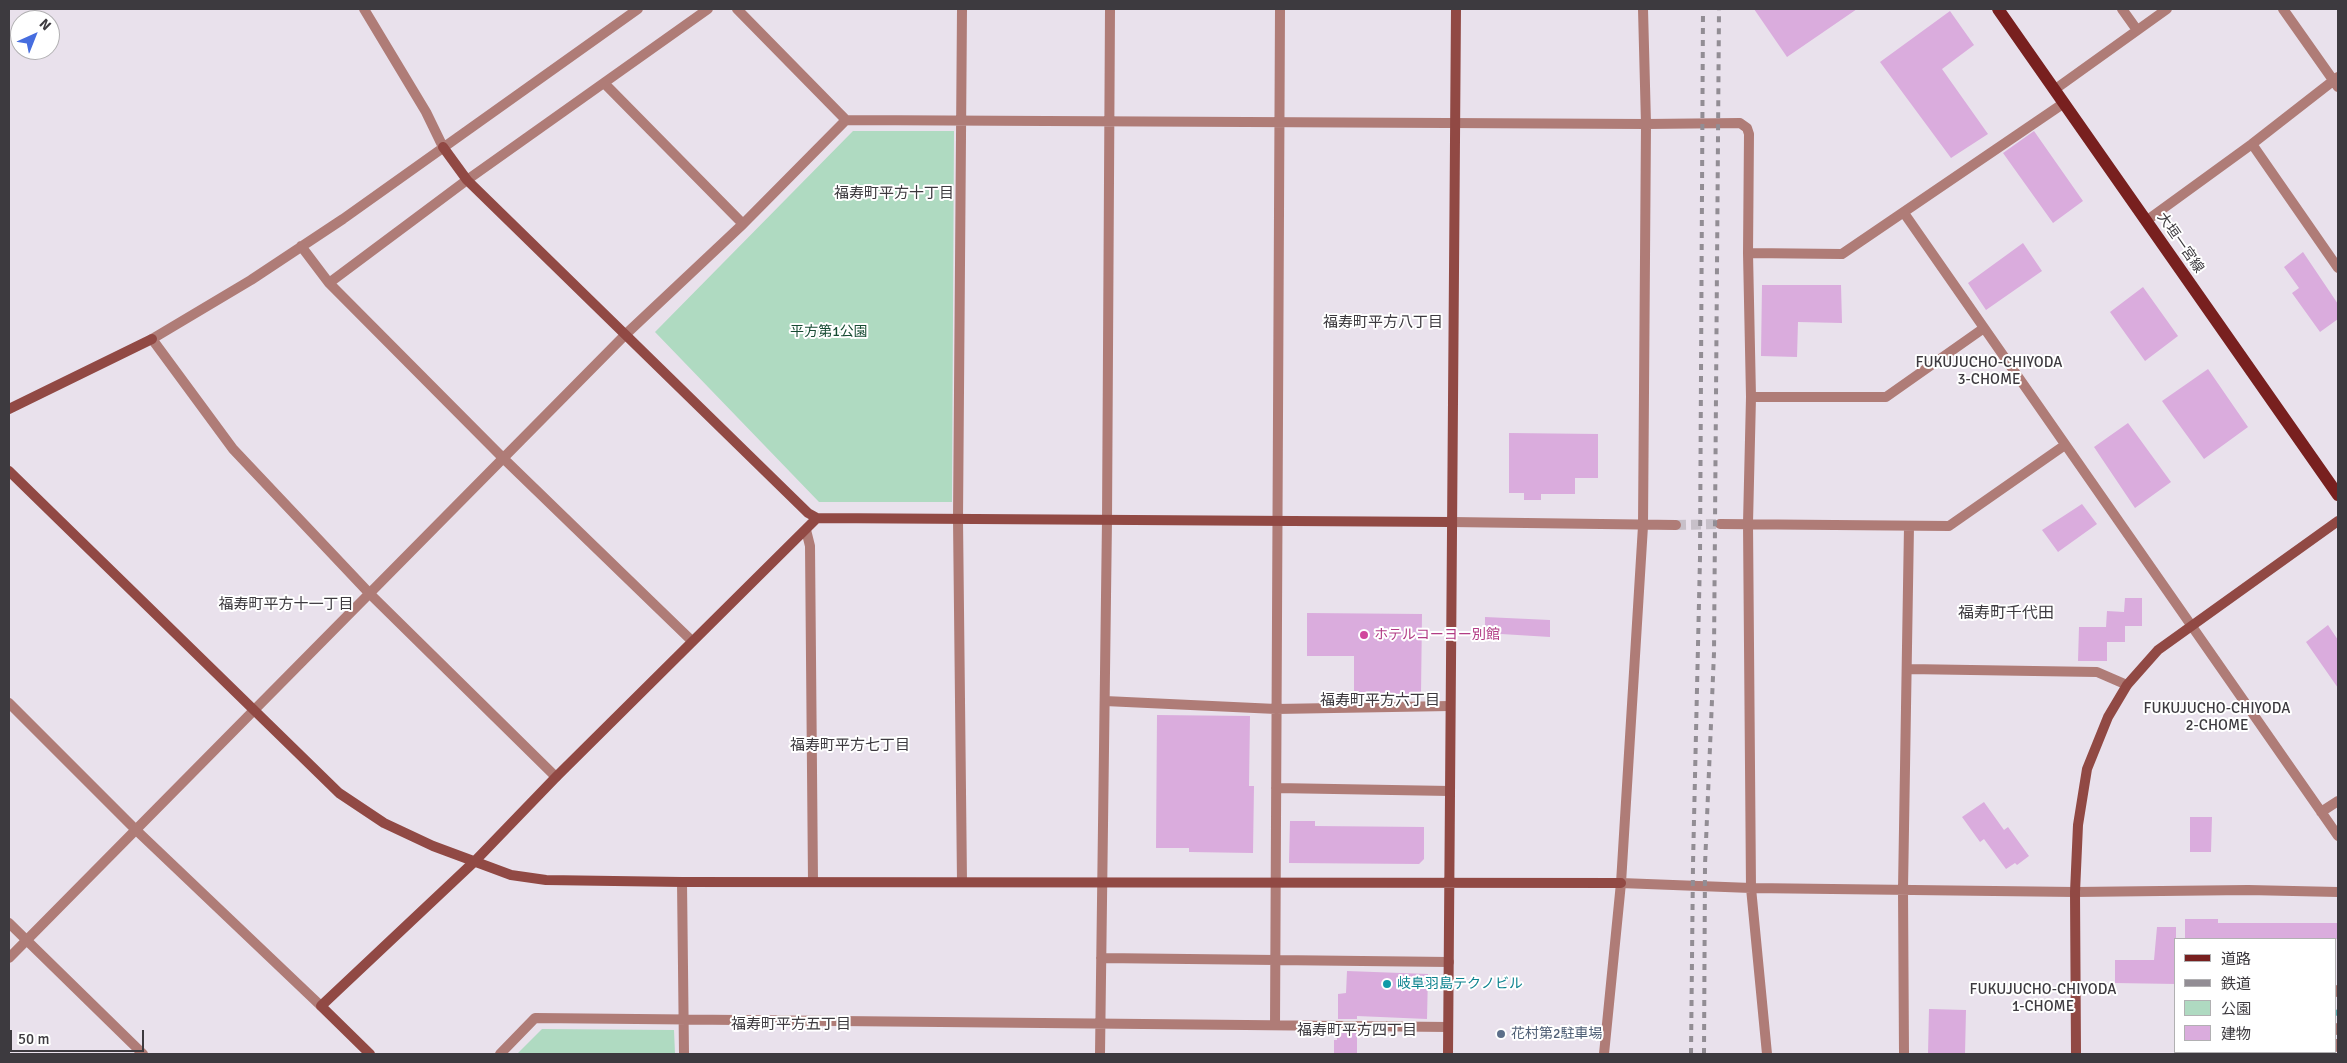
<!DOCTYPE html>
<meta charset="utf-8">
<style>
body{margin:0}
#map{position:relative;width:2347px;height:1063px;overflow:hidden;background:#e9e1ec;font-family:Signika,"Noto Sans JP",sans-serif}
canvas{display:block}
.frame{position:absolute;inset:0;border:10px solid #3d3a3f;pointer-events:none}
.legend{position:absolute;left:2174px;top:938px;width:162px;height:115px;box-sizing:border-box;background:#fff;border:1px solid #b1b0b2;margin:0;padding:6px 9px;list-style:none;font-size:15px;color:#3d3a3f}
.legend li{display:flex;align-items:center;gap:10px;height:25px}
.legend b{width:25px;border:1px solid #b1b0b2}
.north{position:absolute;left:10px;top:10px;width:50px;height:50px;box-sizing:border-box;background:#fff;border:1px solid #b1b0b2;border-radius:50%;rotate:44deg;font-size:14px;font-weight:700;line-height:20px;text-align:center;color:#3d3a3f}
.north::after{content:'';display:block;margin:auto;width:18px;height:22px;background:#466ddf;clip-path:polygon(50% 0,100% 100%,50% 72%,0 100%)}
.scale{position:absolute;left:10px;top:1030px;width:134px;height:22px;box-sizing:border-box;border:2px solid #3d3a3f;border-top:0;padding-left:6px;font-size:15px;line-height:18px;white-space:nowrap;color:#3d3a3f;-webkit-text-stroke:4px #fff;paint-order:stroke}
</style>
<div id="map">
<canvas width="2347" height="1063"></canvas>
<div class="frame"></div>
<ul class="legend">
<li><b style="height:6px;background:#78201f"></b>道路</li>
<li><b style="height:6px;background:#928d94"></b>鉄道</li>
<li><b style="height:14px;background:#afdac1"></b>公園</li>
<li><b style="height:14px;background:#daacdd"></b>建物</li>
</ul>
<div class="north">N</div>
<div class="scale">50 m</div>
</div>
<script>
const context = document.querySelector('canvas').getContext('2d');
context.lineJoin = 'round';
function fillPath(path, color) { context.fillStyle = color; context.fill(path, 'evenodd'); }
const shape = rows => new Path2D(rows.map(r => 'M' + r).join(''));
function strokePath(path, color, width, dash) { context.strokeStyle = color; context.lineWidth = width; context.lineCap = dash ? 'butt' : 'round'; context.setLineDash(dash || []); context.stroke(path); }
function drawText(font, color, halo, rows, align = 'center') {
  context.font = font + ' Signika,"Noto Sans JP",sans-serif'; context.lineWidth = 4; context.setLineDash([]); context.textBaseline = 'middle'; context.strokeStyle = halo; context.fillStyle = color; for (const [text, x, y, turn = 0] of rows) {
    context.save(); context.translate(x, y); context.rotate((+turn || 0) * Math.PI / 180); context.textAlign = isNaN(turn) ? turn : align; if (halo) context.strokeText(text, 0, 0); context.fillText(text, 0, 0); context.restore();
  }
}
const green = shape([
 [853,131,954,131,952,502,819,502,655,332],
 [542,1029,674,1030,675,1054,517,1054]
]);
const stream = shape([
 [2336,1013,2338,1012],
 [2278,1054,2282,1052]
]);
const building = shape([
 [1754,9,1857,9,1787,57],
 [1950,11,1974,45,1942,69,1988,134,1951,158,1880,62],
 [2034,131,2083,201,2053,223,2003,153],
 [2023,243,2042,271,1986,310,1968,283],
 [2303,252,2338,304,2338,319,2320,332,2292,293,2299,288,2284,267],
 [1762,285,1841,285,1842,323,1798,322,1797,357,1761,356],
 [2143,287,2178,336,2145,361,2110,312],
 [2208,369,2248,427,2204,459,2162,401],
 [2128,423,2171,482,2135,508,2094,447],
 [1509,433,1598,434,1598,478,1575,478,1575,494,1541,494,1541,500,1524,500,1524,493,1509,493],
 [2082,504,2097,524,2058,552,2042,530],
 [2125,598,2142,598,2142,626,2125,626,2125,642,2107,642,2107,661,2078,661,2079,627,2106,627,2107,611,2124,612],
 [1307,613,1422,614,1421,694,1354,693,1354,656,1307,656],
 [1485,617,1550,620,1550,637,1485,633],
 [2328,625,2338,640,2338,688,2306,642],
 [1157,715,1250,716,1249,786,1254,786,1253,853,1189,852,1189,848,1156,848],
 [1984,802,2004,830,2008,827,2029,856,2017,865,2015,863,2006,869,1984,839,1980,842,1962,817],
 [2190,817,2212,817,2211,852,2190,852],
 [1290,821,1315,821,1315,826,1424,827,1424,859,1419,864,1289,863],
 [2185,919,2218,919,2218,923,2338,923,2338,939,2185,939],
 [2157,927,2176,927,2176,984,2115,983,2115,960,2154,960],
 [1347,971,1428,974,1427,1019,1357,1016,1357,1019,1338,1019,1338,994,1346,993],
 [1929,1009,1966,1010,1965,1054,1928,1054],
 [1337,1033,1357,1033,1357,1054,1334,1054,1334,1040,1337,1040]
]);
const streetTunnel = shape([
 [1676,525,1720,524]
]);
const street = shape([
 [364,9,426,112,443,147],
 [737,9,846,120,1646,124,1740,123,1747,128,1749,134,1748,253,1751,397,1748,523,1751,888,1767,1054],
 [962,9,958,519,962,882],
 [2122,9,2137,30],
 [2283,9,2338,87],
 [604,83,743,224],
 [2054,90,2167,9],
 [2252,144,2338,268],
 [1904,213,2338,836],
 [2146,221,2252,144,2338,77],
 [301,246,329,283,503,458,692,641],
 [1748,253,1842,254,2064,103],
 [329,283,467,180,708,9],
 [1751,397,1886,397,1984,328],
 [1451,522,1676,525],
 [1720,524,1949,526,2065,445],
 [806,530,810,546,813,882],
 [1908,669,2097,672,2127,685],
 [1105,701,1276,709,1450,706],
 [9,703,135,829,321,1006],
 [556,777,370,594,233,449,152,339,251,280,343,219,638,9],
 [1276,788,1450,791],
 [2321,812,2338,801],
 [682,882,684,1054],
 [1621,883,1751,888,2075,892,2248,890,2338,892],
 [9,923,143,1054],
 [9,958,626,334,743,224,846,120],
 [1101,958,1449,962],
 [2336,992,2338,990],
 [1275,1024,1280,9],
 [2336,1030,2338,1028],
 [2336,1044,2338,1047],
 [500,1054,535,1018,1448,1027],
 [1100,1054,1107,520,1110,9],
 [1604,1054,1621,883,1643,526,1646,124,1643,9],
 [1904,1054,1903,889,1909,526],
 [2247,1054,2251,1052],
 [2301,1054,2305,1052]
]);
const secondary = shape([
 [443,147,467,180,808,513,817,518,1451,522],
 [9,409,152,339],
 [9,471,339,793,384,823,433,846,511,875,546,880,682,882,1621,883],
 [370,1054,321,1006,475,861,556,777,817,518],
 [1448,1054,1456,9],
 [2076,1054,2075,892,2078,825,2087,769,2108,717,2127,685,2158,650,2338,521]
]);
const primary = shape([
 [1998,9,2338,495]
]);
const rail = shape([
 [1691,1054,1693,864,1700,558,1703,9],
 [1704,1054,1705,865,1714,653,1719,9]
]);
const markers = [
 [1364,635,5,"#d1479c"],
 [1387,984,5,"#0f9aa8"],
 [1501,1034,5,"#5c6f8a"]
];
const streetNames = [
 ["大垣一宮線",2180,243,55]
];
const parkNames = [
 ["平方第1公園",829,332]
];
const hotelNames = [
 ["ホテルコーヨー別館",1374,635]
];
const cultureNames = [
 ["岐阜羽島テクノビル",1397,984]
];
const serviceNames = [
 ["花村第2駐車場",1511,1034]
];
const neighbourhoodNames = [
 ["福寿町平方十丁目",894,194],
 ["福寿町平方八丁目",1383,323],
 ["FUKUJUCHO-CHIYODA",1989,363],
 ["3-CHOME",1989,380],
 ["福寿町平方十一丁目",286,605],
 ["福寿町平方六丁目",1380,701],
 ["FUKUJUCHO-CHIYODA",2217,709],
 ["2-CHOME",2217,726],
 ["福寿町平方七丁目",850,746],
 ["FUKUJUCHO-CHIYODA",2043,990],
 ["1-CHOME",2043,1007],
 ["福寿町平方五丁目",791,1025],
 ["福寿町平方四丁目",1357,1031]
];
const quarterNames = [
 ["福寿町千代田",2006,614]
];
fillPath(green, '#afdac1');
strokePath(stream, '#58b0b5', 5.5);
fillPath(building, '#daacdd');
strokePath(streetTunnel, '#c7c0c9', 10, [10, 5]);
strokePath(street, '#af7c77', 10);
strokePath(secondary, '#914944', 10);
strokePath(primary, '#78201f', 12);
strokePath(rail, '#928d94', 4, [6, 6]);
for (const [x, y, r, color] of markers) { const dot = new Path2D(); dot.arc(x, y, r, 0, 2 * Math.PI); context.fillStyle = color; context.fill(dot); strokePath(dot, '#fff', 2); }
drawText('14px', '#3d3a3f', '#fff', streetNames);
drawText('14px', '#174b33', '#fff', parkNames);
drawText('14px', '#b23c85', '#fff', hotelNames, 'left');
drawText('14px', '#0d838f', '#fff', cultureNames, 'left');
drawText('14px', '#4e5e75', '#fff', serviceNames, 'left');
drawText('15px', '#3d3a3f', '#fff', neighbourhoodNames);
drawText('16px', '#3d3a3f', '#fff', quarterNames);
</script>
